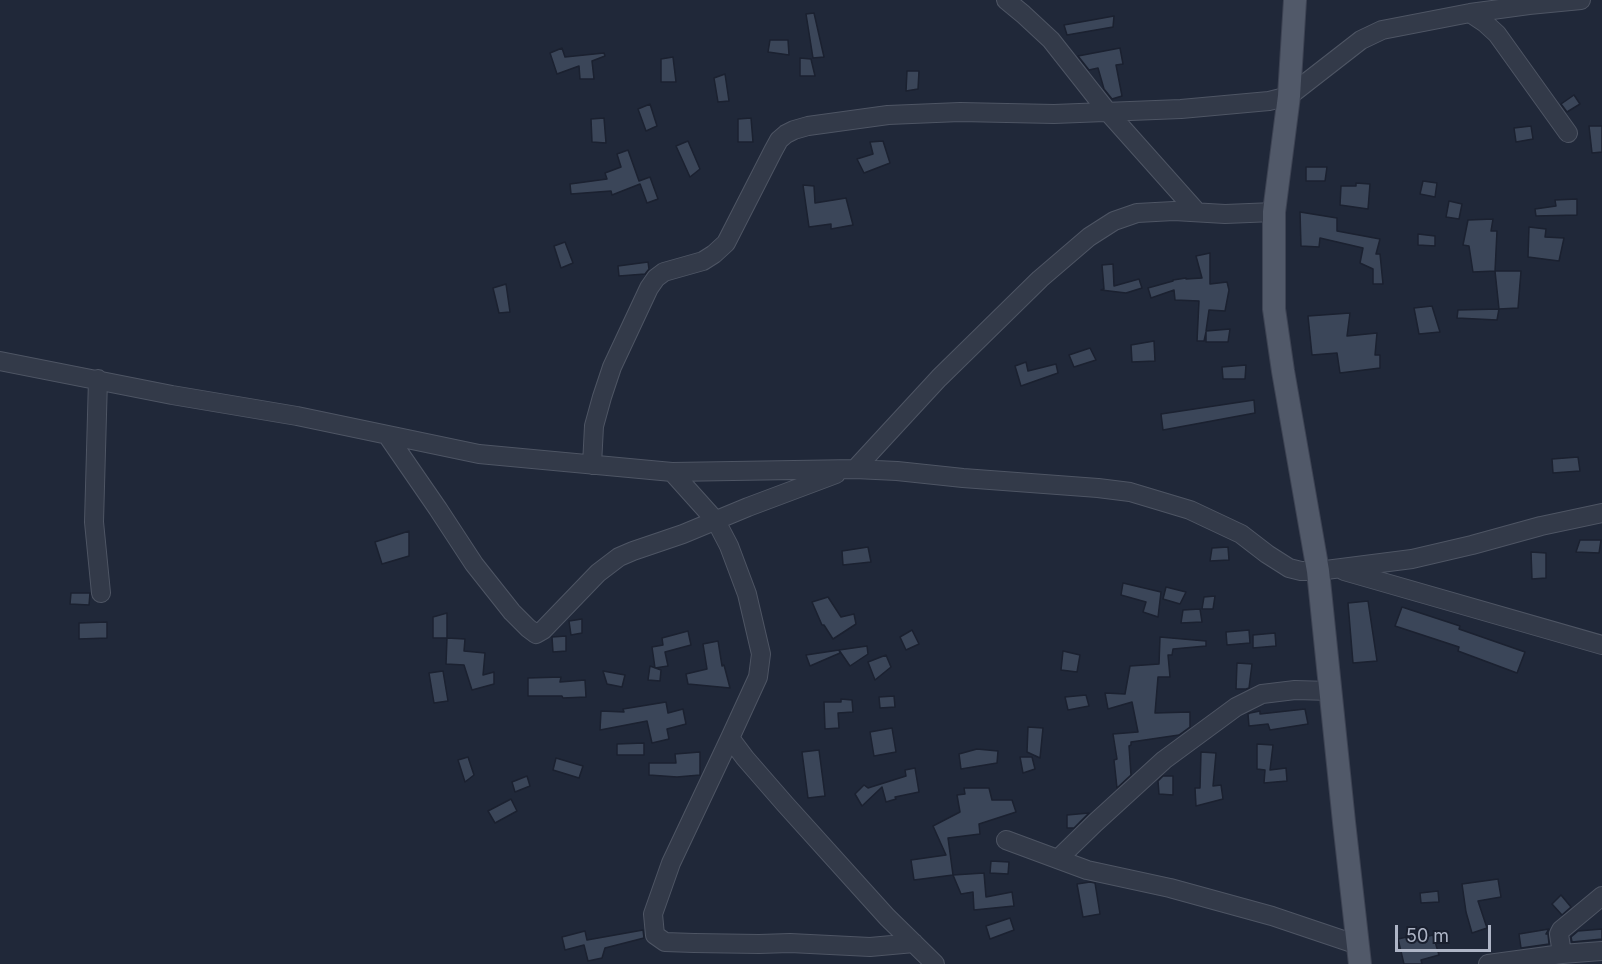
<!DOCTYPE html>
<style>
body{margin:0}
#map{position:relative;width:1602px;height:964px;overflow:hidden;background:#202839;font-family:Inter,sans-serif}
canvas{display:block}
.scale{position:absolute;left:1395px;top:925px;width:96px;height:27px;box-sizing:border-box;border:3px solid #aeb5c6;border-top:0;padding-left:8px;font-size:18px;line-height:21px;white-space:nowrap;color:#aeb5c6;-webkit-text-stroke:4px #191f2e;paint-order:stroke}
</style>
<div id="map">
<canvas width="1602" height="964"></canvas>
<div class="scale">50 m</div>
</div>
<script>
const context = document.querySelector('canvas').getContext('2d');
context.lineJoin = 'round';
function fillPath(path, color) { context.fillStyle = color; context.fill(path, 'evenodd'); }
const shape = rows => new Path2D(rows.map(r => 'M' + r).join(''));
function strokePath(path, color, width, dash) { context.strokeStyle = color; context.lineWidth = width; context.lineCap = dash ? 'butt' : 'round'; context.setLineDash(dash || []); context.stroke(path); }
const building = shape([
 [814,13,824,57,813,58,806,14,814,13],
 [1114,16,1113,27,1067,35,1064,25,1114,16],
 [770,40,788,40,789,55,768,52,770,40],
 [562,48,565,57,604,53,605,56,592,61,594,79,580,79,579,66,557,74,550,53,562,48],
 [1120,48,1123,64,1116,65,1122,96,1112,99,1104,89,1098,68,1089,70,1078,56,1120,48],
 [673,57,676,82,661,82,661,59,673,57],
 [800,58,811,59,815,76,800,76,800,58],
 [907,71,919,71,918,89,906,91,907,71],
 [725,74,729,101,718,102,714,78,725,74],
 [1574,95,1580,104,1567,112,1561,104,1574,95],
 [650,104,657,126,646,131,638,109,650,104],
 [604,118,606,143,592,142,591,119,604,118],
 [751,118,753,142,738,142,738,119,751,118],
 [1531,126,1533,139,1516,142,1514,128,1531,126],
 [1589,126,1602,126,1602,152,1592,153,1589,126],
 [688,141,700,169,690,177,676,146,688,141],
 [883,141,890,163,864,173,857,159,873,154,870,142,883,141],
 [628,150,639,181,650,177,658,199,647,203,640,184,612,195,611,191,571,194,570,184,607,179,605,173,621,167,617,154,628,150],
 [1306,167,1327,167,1325,181,1306,181,1306,167],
 [1423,181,1437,183,1435,197,1420,194,1423,181],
 [1356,183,1370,184,1368,209,1340,205,1341,186,1356,186,1356,183],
 [803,185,814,186,815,203,846,198,853,225,831,229,831,224,809,227,803,185],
 [1577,199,1577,215,1536,216,1535,209,1556,206,1555,200,1577,199],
 [1449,201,1462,204,1459,219,1446,217,1449,201],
 [1300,212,1337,218,1337,231,1380,239,1376,254,1380,254,1383,284,1373,284,1373,269,1360,263,1363,248,1320,238,1319,247,1301,246,1300,212],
 [1493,219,1491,231,1497,231,1495,271,1473,272,1469,246,1463,245,1468,220,1493,219],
 [1529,227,1546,229,1545,237,1564,238,1559,261,1528,257,1529,227],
 [1418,234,1435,236,1435,246,1418,245,1418,234],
 [565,242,573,263,561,268,554,246,565,242],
 [1210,253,1210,284,1227,282,1229,290,1225,311,1209,310,1206,331,1230,329,1228,342,1206,342,1206,332,1204,341,1197,341,1199,301,1175,300,1174,290,1151,298,1148,288,1173,281,1173,280,1186,278,1186,279,1202,278,1196,256,1210,253],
 [648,262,649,269,645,274,619,276,618,266,648,262],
 [1113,264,1114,286,1139,279,1142,288,1126,293,1101,290,1104,289,1102,265,1113,264],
 [1495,271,1521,271,1518,308,1499,309,1495,271],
 [506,284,510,312,499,313,493,288,506,284],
 [1432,306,1440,332,1419,334,1414,308,1432,306],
 [1499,309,1497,320,1457,318,1458,310,1499,309],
 [1350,313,1347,336,1377,333,1375,355,1380,355,1380,368,1340,373,1337,353,1312,355,1308,316,1350,313],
 [1154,341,1155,361,1132,362,1131,345,1154,341],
 [1090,348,1096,360,1074,367,1069,355,1090,348],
 [1026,362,1028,371,1056,364,1058,373,1021,386,1015,366,1026,362],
 [1246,365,1245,379,1223,379,1222,367,1246,365],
 [1254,400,1255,413,1163,430,1161,414,1254,400],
 [1578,457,1580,471,1553,473,1552,459,1578,457],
 [409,531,409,556,382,564,375,542,409,531],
 [1580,540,1601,540,1599,553,1576,552,1580,540],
 [868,547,871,562,843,565,842,551,868,547],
 [1228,547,1229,560,1210,561,1212,548,1228,547],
 [1531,552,1546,553,1546,578,1532,579,1531,552],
 [1123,583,1161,592,1158,617,1143,612,1146,602,1121,595,1123,583],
 [1166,587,1186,592,1180,604,1163,599,1166,587],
 [71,593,90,593,89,605,70,604,71,593],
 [1215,596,1213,609,1202,609,1204,597,1215,596],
 [828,597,841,617,854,614,856,624,833,639,824,625,822,625,812,602,828,597],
 [1368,601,1377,661,1353,663,1348,603,1368,601],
 [1402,607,1460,626,1459,629,1525,652,1517,673,1458,651,1459,647,1395,626,1402,607],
 [1200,609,1202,622,1181,623,1183,610,1200,609],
 [447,613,447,638,433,638,433,617,447,613],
 [582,619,582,633,571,635,569,621,582,619],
 [107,622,107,638,79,639,79,623,107,622],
 [912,630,919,644,906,650,900,637,912,630],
 [1249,630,1250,643,1227,645,1226,632,1249,630],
 [688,631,691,645,665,652,668,666,655,668,652,647,663,645,662,638,688,631],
 [1275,633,1276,646,1253,648,1253,635,1275,633],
 [566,636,566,651,553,652,552,637,566,636],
 [1160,637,1206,641,1206,646,1173,649,1172,655,1168,655,1170,677,1158,677,1155,713,1190,712,1190,727,1179,735,1131,742,1131,745,1129,746,1131,775,1117,788,1114,760,1117,759,1113,734,1138,732,1132,702,1108,709,1105,693,1125,694,1130,666,1159,664,1160,637],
 [447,638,465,639,464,651,485,653,483,675,494,672,494,684,472,690,464,665,446,664,447,638],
 [718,641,722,666,724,665,730,688,688,684,686,674,707,669,703,644,718,641],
 [867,646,868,654,850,666,839,650,867,646],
 [839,650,840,653,810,666,806,655,839,650],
 [1063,651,1080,655,1077,672,1061,670,1063,651],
 [886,655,891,667,875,680,868,662,886,655],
 [1237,663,1252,664,1249,688,1246,689,1236,689,1237,663],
 [650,666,661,670,660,681,648,680,650,666],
 [443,671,448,701,434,703,429,673,443,671],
 [603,671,625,675,622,687,607,684,603,671],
 [561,677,560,682,585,680,586,697,563,698,562,696,528,696,528,678,561,677],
 [1086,695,1089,706,1068,710,1065,697,1086,695],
 [894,696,895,707,880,708,879,697,894,696],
 [841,699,852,700,853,712,838,713,839,728,825,729,824,702,841,702,841,699],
 [666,702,668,713,683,709,686,724,667,729,669,739,652,743,647,721,600,730,601,711,624,712,623,709,666,702],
 [1305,709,1308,724,1270,730,1268,724,1249,726,1248,714,1250,713,1260,711,1260,714,1305,709],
 [1028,727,1043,728,1040,758,1027,752,1028,727],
 [892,728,896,752,874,756,870,732,892,728],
 [644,743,644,755,617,755,617,744,644,743],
 [1257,744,1273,745,1270,770,1286,768,1287,781,1264,783,1265,770,1257,769,1257,744],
 [977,749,998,751,997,763,961,769,959,754,977,749],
 [819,750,825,796,808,798,802,752,819,750],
 [700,752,700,775,677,777,649,775,649,763,676,763,675,754,700,752],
 [1201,752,1216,753,1213,786,1221,785,1223,799,1196,806,1195,788,1200,788,1201,752],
 [468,757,474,775,465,782,458,760,468,757],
 [1020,757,1032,757,1035,769,1023,773,1020,757],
 [556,758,583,766,579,778,553,770,556,758],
 [915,768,919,792,895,797,896,799,886,802,882,787,862,806,855,794,864,785,868,788,906,776,905,770,915,768],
 [527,776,530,786,515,792,512,782,527,776],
 [1163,776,1173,776,1173,795,1159,794,1158,781,1163,776],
 [964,788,989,788,992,800,1012,800,1016,812,979,824,980,834,948,838,953,875,914,880,911,860,946,855,933,826,960,812,957,795,965,794,964,788],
 [511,799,517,811,495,823,488,811,511,799],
 [1089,813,1074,828,1067,828,1067,815,1089,813],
 [991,861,1009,862,1008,874,990,873,991,861],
 [984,873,986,897,1012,892,1014,906,974,910,973,892,961,894,953,875,984,873],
 [1498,879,1501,897,1478,901,1487,928,1472,933,1466,912,1462,884,1498,879],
 [1090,882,1095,883,1100,914,1083,917,1077,884,1090,882],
 [1438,891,1439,902,1421,903,1420,893,1438,891],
 [1561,895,1571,907,1562,915,1552,904,1561,895],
 [1010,918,1014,930,990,939,986,926,1010,918],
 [1549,929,1546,934,1548,934,1549,944,1521,948,1519,934,1549,929],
 [1602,929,1602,939,1572,942,1571,937,1578,931,1602,929],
 [643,930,644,938,605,948,602,958,588,961,584,945,565,950,562,937,585,931,587,940,643,930],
 [1416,935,1417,939,1433,935,1439,955,1421,960,1422,964,1404,964,1398,939,1416,935]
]);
const minor = shape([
 [1006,0,1023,14,1051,40,1107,111,1197,212],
 [1470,13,1485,23,1497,34,1568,133],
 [0,361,172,395,297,416,479,454,672,472,855,469,897,471,963,478,1098,488,1130,492,1190,510,1241,534,1267,554,1289,568,1301,571,1318,571,1412,559,1472,545,1541,526,1602,513],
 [98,379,94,522,101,593],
 [387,435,438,509,474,564,512,612,528,628,536,634,543,630,598,573,619,557,633,551,683,534,748,507,836,474],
 [592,465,594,426,602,397,612,367,649,288,656,278,664,272,703,261,714,254,726,243,773,151,779,140,786,134,794,130,808,126,888,115,960,112,1054,114,1181,109,1269,101,1289,96,1361,40,1382,30,1470,13,1529,5,1581,0],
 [855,469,939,378,1040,279,1089,237,1114,221,1137,213,1174,211,1225,214,1274,212],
 [672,472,716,521,729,546,747,594,761,654,758,677,730,738,671,863,653,914,655,935,665,942,694,943,759,944,790,943,870,947,914,943],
 [1344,571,1602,645],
 [730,738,745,758,785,804,887,917,935,964],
 [1006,840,1087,870,1170,888,1272,916,1358,945],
 [1058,859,1095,823,1164,760,1236,707,1262,694,1295,690,1331,691],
 [1562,954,1559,934,1561,930,1602,896],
 [1488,964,1562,954,1602,951]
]);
const major = shape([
 [1295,0,1289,96,1274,212,1274,309,1283,371,1318,571,1344,822,1360,964]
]);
fillPath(building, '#3b4659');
strokePath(building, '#1b2130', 1.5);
strokePath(minor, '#4e5564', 20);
strokePath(major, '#3d4353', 24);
strokePath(minor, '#333a49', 18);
strokePath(major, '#515969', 22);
</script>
